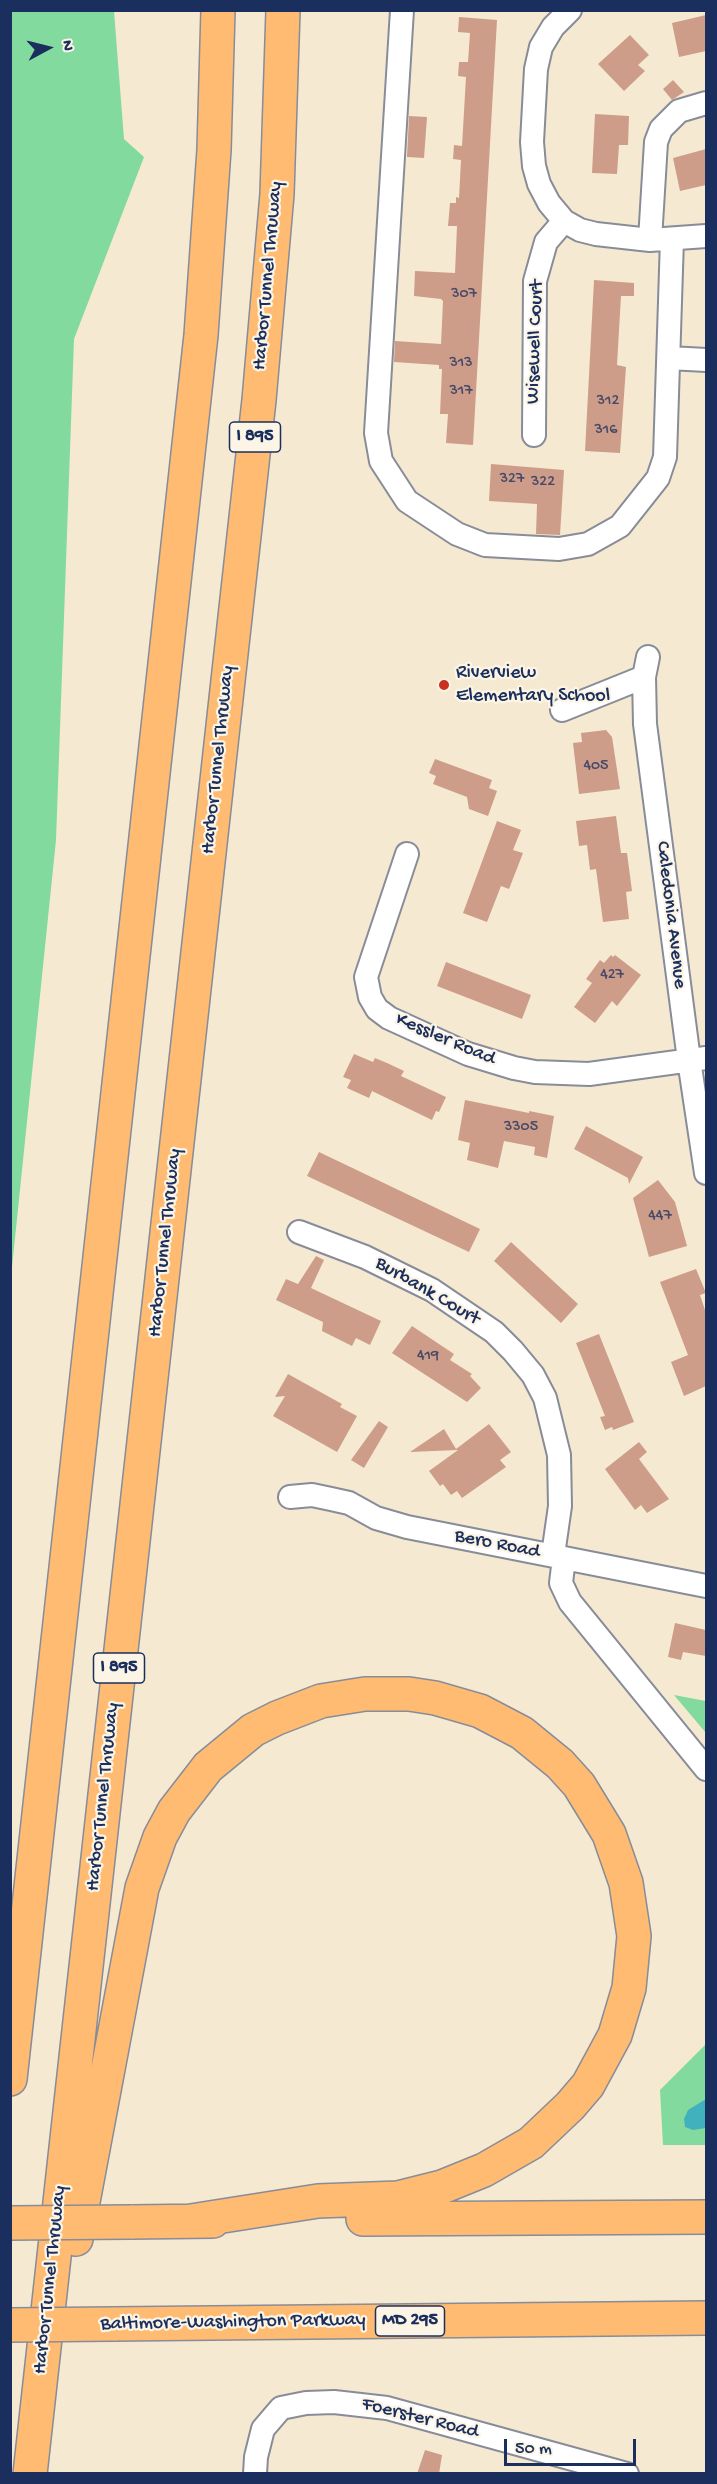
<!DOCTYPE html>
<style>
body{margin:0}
#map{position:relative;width:717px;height:2484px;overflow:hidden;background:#f5ead1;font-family:"Gochi Hand",sans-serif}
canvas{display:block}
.frame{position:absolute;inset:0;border:12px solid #1b2f5e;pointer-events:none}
.north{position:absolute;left:18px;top:18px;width:60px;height:60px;-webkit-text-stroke:4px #fcf5e5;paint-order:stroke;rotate:83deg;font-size:16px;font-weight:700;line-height:24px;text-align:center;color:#1b2f5e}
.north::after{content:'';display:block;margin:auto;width:21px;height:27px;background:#1b2f5e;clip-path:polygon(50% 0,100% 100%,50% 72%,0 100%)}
.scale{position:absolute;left:504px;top:2439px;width:132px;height:27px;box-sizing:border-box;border:3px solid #1b2f5e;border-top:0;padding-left:8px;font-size:18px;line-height:21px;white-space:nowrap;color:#1b2f5e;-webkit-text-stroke:4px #fcf5e5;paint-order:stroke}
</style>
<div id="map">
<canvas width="717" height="2484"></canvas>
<div class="frame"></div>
<div class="north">N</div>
<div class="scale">50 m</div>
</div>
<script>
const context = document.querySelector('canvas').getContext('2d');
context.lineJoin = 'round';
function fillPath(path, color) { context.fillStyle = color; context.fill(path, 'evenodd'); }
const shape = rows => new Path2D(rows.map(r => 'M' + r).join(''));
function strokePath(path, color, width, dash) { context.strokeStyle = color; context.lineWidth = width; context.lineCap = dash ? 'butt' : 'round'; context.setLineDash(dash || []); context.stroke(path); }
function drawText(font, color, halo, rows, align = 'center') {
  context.font = font + ' "Gochi Hand",sans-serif'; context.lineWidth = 4.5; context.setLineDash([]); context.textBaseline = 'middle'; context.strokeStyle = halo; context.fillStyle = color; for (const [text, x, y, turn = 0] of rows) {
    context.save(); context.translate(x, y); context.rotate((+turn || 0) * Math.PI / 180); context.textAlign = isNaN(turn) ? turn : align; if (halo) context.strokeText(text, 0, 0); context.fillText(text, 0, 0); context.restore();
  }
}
const green = shape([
 [10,11,114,11,124,139,144,157,74,339,56,840,11,1277],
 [674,1695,706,1701,706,1733],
 [706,2044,706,2145,663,2145,660,2090]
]);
const water = shape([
 [706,2099,706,2128,693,2130,685,2127,684,2119,688,2110]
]);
const building = shape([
 [706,15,706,51,679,57,672,23],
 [459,17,497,20,473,445,446,443,448,414,440,414,442,369,439,369,439,365,394,362,395,341,441,344,443,301,441,299,414,296,415,271,455,273,457,226,448,226,450,203,456,203,456,197,459,198,461,160,453,159,454,145,462,146,466,77,458,76,459,62,468,62,470,33,458,32],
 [630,35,649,55,638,65,645,71,624,91,598,64],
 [673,80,684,92,672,100,663,89],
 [595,114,629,116,628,145,619,145,617,174,592,173],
 [409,116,427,117,424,158,407,157],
 [706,149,706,185,680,191,673,158],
 [594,280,634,283,634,296,621,296,617,365,626,367,620,453,585,451],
 [491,464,564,470,560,535,536,534,537,504,489,501],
 [606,730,612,737,620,789,579,794,573,743,582,742,581,733],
 [435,759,492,780,489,788,497,791,488,816,469,809,467,797,433,784,436,776,429,773],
 [616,816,621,853,627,853,632,891,626,892,629,919,603,922,596,869,590,870,587,845,579,846,576,821],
 [497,821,521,830,513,850,523,853,509,889,501,886,487,922,463,913],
 [611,955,613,957,615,955,641,975,617,1006,612,1001,595,1023,574,1007,592,983,586,979,600,960,604,963],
 [446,962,531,995,522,1019,437,986],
 [354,1054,373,1062,375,1058,387,1063,404,1071,401,1076,446,1097,439,1112,436,1111,432,1120,372,1091,369,1098,347,1088,351,1080,343,1077],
 [465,1100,529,1113,529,1111,554,1116,547,1158,534,1155,535,1147,504,1141,498,1168,467,1160,470,1143,458,1140],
 [586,1126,643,1157,629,1184,628,1178,574,1149],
 [319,1152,480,1229,469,1252,307,1176],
 [658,1180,675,1202,687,1246,649,1257,633,1198],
 [511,1242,578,1304,561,1323,494,1261],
 [316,1256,324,1260,311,1288,381,1321,370,1345,356,1338,352,1346,322,1331,323,1322,276,1300,286,1279,298,1284],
 [696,1269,706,1293,700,1295,706,1313,706,1386,684,1396,671,1362,688,1355,660,1282],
 [412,1326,454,1354,450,1360,472,1374,470,1376,481,1388,467,1402,392,1353],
 [599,1334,634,1422,613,1430,612,1427,605,1430,600,1417,605,1416,576,1343],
 [288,1374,342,1404,340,1407,357,1416,337,1452,273,1416,285,1396,275,1397],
 [379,1421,388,1427,364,1468,351,1460],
 [489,1424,511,1452,500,1460,506,1467,462,1498,457,1491,451,1495,443,1484,440,1486,429,1471,458,1450,410,1452,444,1429,456,1449],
 [639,1442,647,1452,639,1459,669,1499,647,1513,641,1505,635,1510,605,1469],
 [675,1623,706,1630,706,1656,683,1652,681,1660,668,1657],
 [425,2450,442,2455,439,2474,417,2474]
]);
const minor = shape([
 [402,10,376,433,381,461,407,501,457,534,485,545,559,549,588,544,620,526,658,478,665,457,672,239],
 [570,10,553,27,541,47,536,69,532,142,534,166,539,184,549,203,564,221,580,230,596,234,650,240,706,236],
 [650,240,656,142,661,129,679,111,706,103],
 [669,358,706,360],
 [534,435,535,281,546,242,564,221],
 [648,657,644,677,645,724,689,1060,706,1173],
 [562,710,644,677],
 [407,854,366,977,370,997,377,1009,389,1018,468,1054,514,1068,535,1072,589,1074,706,1058],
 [299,1232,365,1257,432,1290,494,1332,513,1351,533,1375,545,1398,559,1455,560,1506,553,1555],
 [290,1497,312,1495,331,1499,349,1503,376,1518,407,1527,706,1586],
 [564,1558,561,1583,570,1602,706,1769],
 [255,2474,256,2457,263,2429,281,2408,306,2403,334,2402,387,2408,627,2474]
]);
const highway = shape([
 [10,2079,201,335,214,150,218,10],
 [363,2219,706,2217],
 [131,2222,213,2221],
 [76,2239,142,1888,160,1837,174,1811,208,1767,253,1730,277,1718,321,1701,365,1694,409,1694,435,1698,480,1711,522,1733,560,1764,579,1785,609,1834,626,1883,634,1936,629,1988,615,2035,588,2085,570,2106,531,2143,484,2170,442,2187,398,2198,318,2201,191,2221],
 [113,2324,706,2318],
 [30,2474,259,400,277,194,283,10]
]);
const highwayBridge = shape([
 [10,2223,131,2222],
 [10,2325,113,2324]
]);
const markers = [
 [444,685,6,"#c8321e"]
];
const numberNames = [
 ["307",464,295],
 ["313",461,364],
 ["317",461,392],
 ["312",608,402],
 ["316",606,431],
 ["327",512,480],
 ["322",543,483],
 ["405",596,767],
 ["427",612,976],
 ["3305",521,1128],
 ["447",660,1217],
 ["419",428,1357]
];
const shields = [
 [255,437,51],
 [119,1668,51],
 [410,2321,69]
];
const shieldNames = [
 ["I 895",255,437],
 ["I 895",119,1668],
 ["MD 295",410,2321]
];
const streetNames = [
 ["Harbor Tunnel Thruway",269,276,-85],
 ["Wisewell Court",536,342,-88],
 ["Harbor Tunnel Thruway",219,760,-84],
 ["Caledonia Avenue",670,915,83],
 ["Kessler Road",445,1040,23],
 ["Harbor Tunnel Thruway",166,1243,-84],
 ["Burbank Court",427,1292,30],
 ["Bero Road",497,1545,11],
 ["Harbor Tunnel Thruway",104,1797,-84],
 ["Harbor Tunnel Thruway",51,2280,-84],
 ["Baltimore-Washington Parkway",233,2323,-1],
 ["Foerster Road",420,2419,14]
];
const poiNames = [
 ["Riverview",456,674],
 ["Elementary School",456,697]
];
fillPath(green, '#83da9e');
fillPath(water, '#42b1be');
fillPath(building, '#cd9d89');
strokePath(minor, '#888c98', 26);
strokePath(highway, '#888c98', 36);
strokePath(minor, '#fff', 22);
strokePath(highway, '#ffbb71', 33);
strokePath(highwayBridge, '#888c98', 36, []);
strokePath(highwayBridge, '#ffbb71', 33);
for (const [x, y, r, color] of markers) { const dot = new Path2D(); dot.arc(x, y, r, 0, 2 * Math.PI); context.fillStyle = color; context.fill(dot); strokePath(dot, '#fcf5e5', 2); }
drawText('16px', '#484a69', null, numberNames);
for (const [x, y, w] of shields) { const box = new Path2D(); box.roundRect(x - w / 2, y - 15, w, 30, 4.5); context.fillStyle = '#fcf5e5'; context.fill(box); strokePath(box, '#1b2f5e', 1.5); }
drawText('bold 18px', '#1b2f5e', null, shieldNames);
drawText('20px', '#1b2f5e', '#fcf5e5', streetNames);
drawText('20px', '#1b2f5e', '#fcf5e5', poiNames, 'left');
</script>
